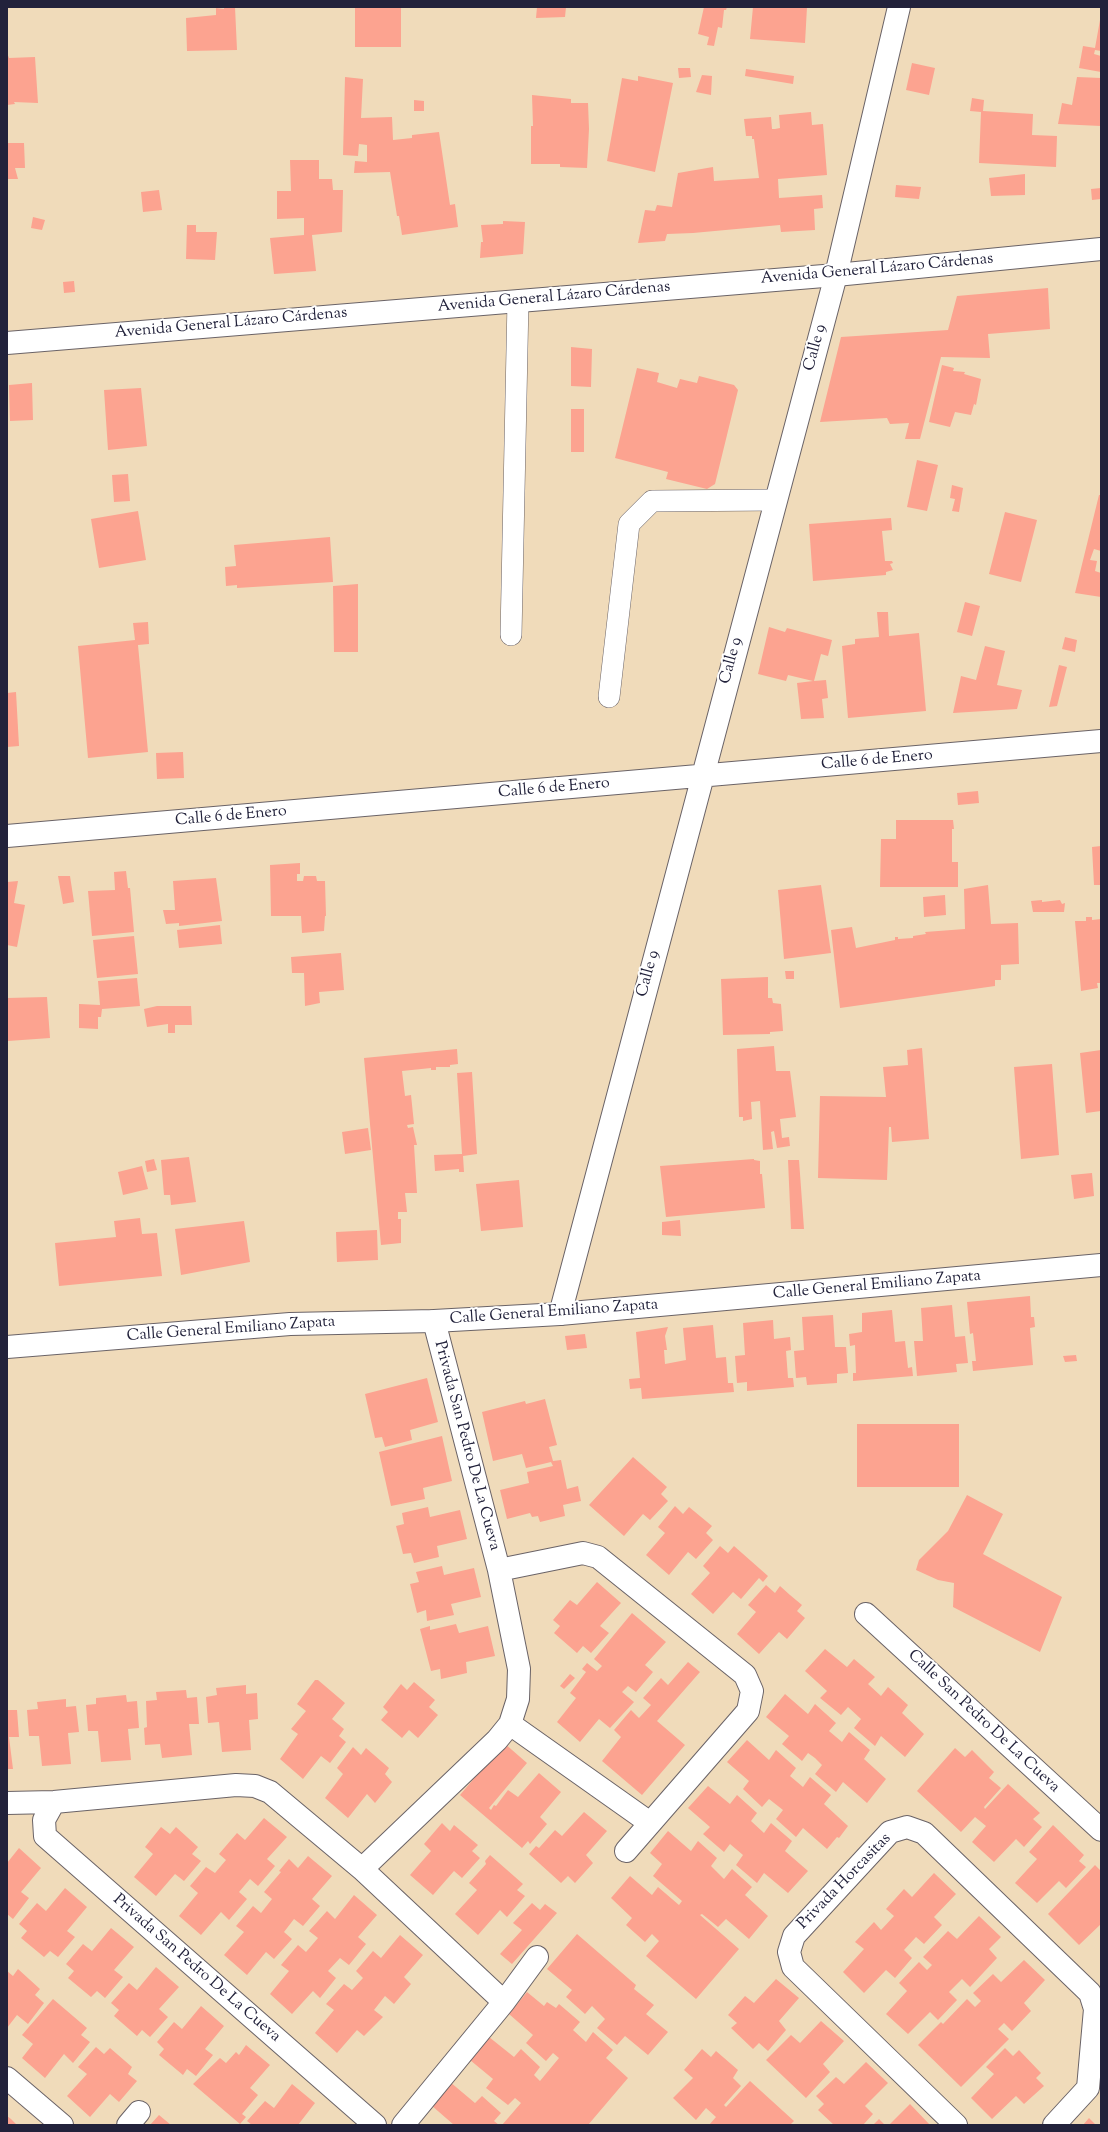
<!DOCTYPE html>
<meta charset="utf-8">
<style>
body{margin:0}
#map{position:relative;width:1108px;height:2132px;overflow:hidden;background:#f0dbba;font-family:"Sorts Mill Goudy",serif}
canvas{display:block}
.frame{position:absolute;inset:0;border:8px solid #22223b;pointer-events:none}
</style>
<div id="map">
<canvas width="1108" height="2132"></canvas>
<div class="frame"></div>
</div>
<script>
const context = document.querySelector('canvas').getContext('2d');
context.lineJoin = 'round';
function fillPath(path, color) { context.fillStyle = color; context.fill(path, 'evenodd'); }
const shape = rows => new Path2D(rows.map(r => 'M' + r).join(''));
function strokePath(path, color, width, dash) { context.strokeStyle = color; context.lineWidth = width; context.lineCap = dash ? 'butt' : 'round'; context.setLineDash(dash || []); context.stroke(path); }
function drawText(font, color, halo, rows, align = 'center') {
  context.font = font + ' "Sorts Mill Goudy",serif'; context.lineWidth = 4; context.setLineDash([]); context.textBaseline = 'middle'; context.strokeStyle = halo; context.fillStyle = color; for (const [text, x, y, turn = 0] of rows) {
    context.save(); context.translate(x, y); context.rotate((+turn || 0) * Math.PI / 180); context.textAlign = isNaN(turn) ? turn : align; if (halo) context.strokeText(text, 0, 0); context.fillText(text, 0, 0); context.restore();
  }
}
const building = shape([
 [224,7,235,7,237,50,187,51,186,18,216,15,216,8,224,9],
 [355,7,401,7,401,47,355,47],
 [537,7,566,7,565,17,536,18],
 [704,7,727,7,726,10,724,10,722,28,718,27,714,46,707,45,709,37,698,34],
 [753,7,807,7,805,43,750,39],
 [1100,20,1101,51,1095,50,1094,54,1101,56,1101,72,1079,68,1083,46,1095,48],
 [7,53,9,58,35,57,38,103,14,102,15,104,7,105],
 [912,63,935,68,929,95,906,90],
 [678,68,690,68,691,77,679,78],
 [746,69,794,76,793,84,745,76],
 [702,75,712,76,711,95,696,92],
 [638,76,673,83,655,172,607,161,622,78,638,81],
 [345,77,363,79,361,118,392,117,393,140,412,138,412,135,439,132,450,205,455,204,458,227,402,235,399,216,397,216,390,172,354,173,355,161,367,162,367,145,359,144,358,156,343,155],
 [1077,77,1101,78,1101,126,1058,124,1062,103,1072,105],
 [532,95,571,99,571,103,588,103,589,129,587,168,560,167,560,164,531,164,531,126,533,126],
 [972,98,984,100,983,111,1033,114,1032,135,1057,136,1056,167,979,163,981,112,970,111],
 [414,100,424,101,424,111,414,111],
 [811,112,812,125,823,124,827,175,778,179,779,198,822,195,823,208,814,209,815,230,781,232,780,225,693,233,667,234,665,241,638,243,645,210,655,211,657,205,672,207,678,173,713,167,714,181,759,178,754,139,752,139,752,136,746,136,744,119,771,117,772,129,775,129,780,128,779,115],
 [7,143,24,143,25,168,15,168,18,179,8,179,8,184],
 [290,160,319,160,319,179,332,179,333,190,343,190,342,232,312,235,316,271,274,274,270,238,304,235,304,218,277,219,277,191,291,191],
 [1025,174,1025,195,991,196,989,178],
 [896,185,921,187,919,199,895,197],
 [1101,188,1101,199,1092,200,1091,189],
 [159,190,162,210,143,212,141,192],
 [33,217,45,220,42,230,31,228],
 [503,221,525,222,523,254,480,258,481,242,483,242,481,225,503,224],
 [187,225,196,225,196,232,217,232,215,260,186,259],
 [74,281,75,292,64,293,63,282],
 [1048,288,1050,329,988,334,990,358,941,357,920,439,905,439,909,423,890,424,887,418,820,422,841,337,948,330,957,296],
 [571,347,592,349,591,387,571,386],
 [942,365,954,368,953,371,965,372,964,374,981,379,976,405,974,404,971,415,955,412,950,427,929,422],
 [637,368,659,373,657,382,677,388,680,379,697,383,699,376,734,385,738,390,715,484,707,489,666,479,668,472,615,458],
 [32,383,33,420,10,421,9,385],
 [141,388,147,446,108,450,104,390],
 [571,409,584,409,584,452,571,452],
 [917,460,938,465,927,511,907,507],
 [128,474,130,501,114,502,112,475],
 [952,485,963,488,959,512,952,511,955,499,950,498],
 [1099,495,1101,495,1101,551,1094,549,1090,560,1097,561,1095,571,1101,573,1101,597,1075,593],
 [138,511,146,560,99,568,91,519],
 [1005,512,1037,520,1021,582,989,574],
 [891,518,892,530,882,531,885,561,892,561,893,563,890,564,893,570,886,572,886,575,813,581,809,524],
 [330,537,333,582,237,588,237,585,226,586,225,567,236,566,234,545],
 [358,584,358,652,334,652,333,586],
 [965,602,980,606,972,636,957,632],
 [877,612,888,612,889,636,919,633,926,711,848,718,842,646,855,644,855,639,879,637],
 [148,622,149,644,138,645,148,752,88,758,78,646,135,640,133,623],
 [769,627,785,632,787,628,832,640,828,656,821,654,814,681,826,680,828,698,822,699,824,718,801,719,797,683,813,681,788,675,786,681,758,674],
 [1065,637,1077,640,1075,652,1062,649],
 [985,646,1005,651,997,685,1022,690,1017,709,953,713,961,676,976,680],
 [1059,665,1067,667,1057,706,1049,707],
 [16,692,19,746,7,747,7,693],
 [183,752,184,778,157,779,156,753],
 [978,791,979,803,958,805,957,793],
 [896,820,953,820,954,829,952,829,952,862,958,862,958,887,880,887,881,839,896,839],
 [1101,846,1101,885,1094,885,1092,847],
 [300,863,300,874,297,874,297,881,303,881,304,876,316,876,317,881,325,881,326,916,325,916,324,931,302,933,301,916,271,916,270,865],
 [126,871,128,888,130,888,134,932,92,936,88,891,115,890,114,872],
 [58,876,70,876,74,902,63,904],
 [216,878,222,921,179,926,179,923,166,924,163,910,175,910,173,881],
 [18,881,14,903,25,905,17,947,7,945,7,882],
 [821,885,831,953,784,959,778,890],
 [988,885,991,924,1018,923,1019,964,1001,965,1001,980,995,980,995,986,840,1008,831,930,852,927,856,948,895,940,895,937,898,937,898,939,913,938,913,936,926,934,925,932,965,929,964,889],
 [945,895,946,915,924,917,923,897],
 [1042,900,1042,902,1060,900,1062,904,1065,903,1064,912,1033,912,1031,901],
 [1086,917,1092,917,1092,920,1101,919,1101,983,1097,983,1098,988,1081,991,1075,921,1086,921],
 [220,925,222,944,179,948,177,930],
 [134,936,138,974,97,978,93,940],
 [341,953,344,990,319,992,320,1003,305,1006,304,973,292,973,291,957],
 [785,971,794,971,794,979,786,979],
 [768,977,768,998,772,998,773,1003,781,1004,783,1031,770,1032,770,1034,723,1035,721,979],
 [137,978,140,1006,102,1009,101,1017,98,1017,98,1029,79,1028,79,1004,100,1005,98,981],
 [47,997,50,1038,8,1041,7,998],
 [157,1006,191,1006,192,1025,175,1025,175,1033,168,1033,168,1024,147,1027,144,1009],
 [774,1046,776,1071,790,1071,796,1117,780,1119,782,1138,789,1137,790,1146,777,1148,774,1131,771,1132,773,1149,763,1150,760,1101,751,1102,752,1119,743,1121,743,1117,739,1117,737,1049],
 [922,1048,929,1139,892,1142,891,1127,889,1127,887,1180,818,1178,820,1096,886,1097,883,1067,908,1065,907,1050],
 [457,1049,458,1064,450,1065,450,1067,436,1067,436,1070,431,1070,431,1068,402,1071,405,1096,411,1095,414,1124,407,1125,408,1128,413,1127,417,1145,414,1145,417,1193,405,1193,407,1212,398,1212,398,1219,401,1219,401,1243,381,1245,364,1058],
 [1101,1050,1101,1111,1086,1113,1080,1053],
 [1052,1064,1059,1155,1021,1159,1014,1067],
 [472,1072,477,1154,463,1156,464,1172,459,1172,459,1169,435,1171,434,1155,462,1154,457,1073],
 [368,1128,371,1150,345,1154,342,1132],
 [189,1157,196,1202,171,1205,170,1195,164,1195,161,1160],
 [154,1159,157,1170,147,1172,145,1161],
 [754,1159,754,1160,760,1161,760,1174,762,1174,765,1208,666,1217,660,1166],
 [788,1160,799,1160,804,1229,791,1229],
 [142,1166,148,1189,123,1195,118,1172],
 [1092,1173,1094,1196,1074,1199,1071,1175],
 [519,1180,523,1227,481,1231,476,1184],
 [140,1218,142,1234,157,1233,162,1276,59,1286,55,1243,116,1237,114,1221],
 [680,1220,681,1236,662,1235,662,1222],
 [244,1221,250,1262,181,1275,175,1229],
 [377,1230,378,1260,337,1262,336,1232],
 [1030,1296,1031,1317,1034,1317,1035,1327,1030,1328,1033,1365,973,1371,972,1361,976,1361,973,1333,970,1334,967,1302],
 [952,1305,955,1337,965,1336,968,1363,956,1364,957,1372,917,1376,914,1341,923,1341,921,1308],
 [892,1310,895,1342,905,1341,908,1368,912,1367,913,1376,853,1381,853,1373,856,1373,855,1345,850,1346,849,1334,862,1332,862,1313],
 [833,1315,835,1347,846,1347,848,1373,837,1374,837,1383,807,1385,806,1377,796,1378,794,1351,804,1350,802,1317],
 [773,1320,774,1339,790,1337,791,1350,786,1351,788,1378,793,1378,794,1387,747,1391,747,1382,737,1383,735,1356,745,1355,743,1323],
 [713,1325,716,1358,726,1357,728,1383,733,1383,734,1392,642,1399,641,1388,630,1389,629,1379,640,1378,636,1332,668,1327,665,1336,667,1350,664,1350,665,1364,686,1360,683,1328],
 [585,1334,587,1348,567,1350,565,1336],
 [1076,1355,1077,1361,1065,1362,1063,1356],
 [427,1378,438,1422,410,1430,412,1440,385,1447,382,1437,375,1438,365,1394],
 [545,1399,557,1445,549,1447,553,1461,561,1460,567,1489,578,1486,581,1501,563,1505,565,1516,540,1522,538,1516,532,1517,530,1513,507,1519,500,1490,529,1483,527,1472,553,1466,551,1462,526,1468,522,1454,493,1461,482,1412,525,1401,526,1404],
 [857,1424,959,1424,959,1487,857,1487],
 [442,1436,452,1481,423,1488,425,1499,391,1506,379,1452],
 [633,1457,667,1487,661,1494,668,1501,650,1520,643,1514,624,1536,589,1505],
 [967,1495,1003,1514,983,1554,1062,1597,1040,1652,953,1607,954,1583,938,1580,916,1570,919,1560,948,1531],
 [675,1506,683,1514,689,1507,712,1526,706,1533,713,1540,696,1559,688,1552,669,1575,646,1555,665,1533,658,1527],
 [428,1507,430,1517,460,1510,467,1539,437,1546,439,1557,414,1563,411,1553,403,1554,396,1526,404,1524,402,1513],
 [720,1546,728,1553,734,1546,768,1576,763,1582,759,1578,741,1599,733,1592,713,1614,691,1594,710,1573,703,1566],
 [442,1566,444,1575,474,1568,481,1597,451,1604,454,1615,427,1621,426,1610,417,1613,410,1584,419,1582,416,1572],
 [597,1582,621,1603,600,1626,609,1633,591,1653,583,1646,577,1653,554,1633,560,1626,553,1620,570,1600,577,1605],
 [766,1585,775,1593,780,1586,790,1595,802,1605,797,1611,805,1618,787,1639,779,1632,759,1654,737,1634,756,1612,748,1605],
 [632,1613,666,1642,645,1665,653,1672,636,1692,628,1686,622,1692,634,1702,610,1728,599,1719,580,1742,557,1722,576,1698,570,1693,586,1672,582,1669,587,1663,597,1671,602,1666,594,1659],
 [456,1624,459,1633,488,1626,495,1656,466,1662,467,1673,441,1679,440,1669,431,1671,420,1629,430,1626,430,1630],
 [825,1649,847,1667,854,1659,875,1677,868,1684,881,1696,888,1687,908,1705,902,1713,924,1734,905,1757,881,1736,875,1746,854,1728,861,1719,848,1707,841,1715,820,1698,827,1691,805,1671],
 [688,1662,700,1672,657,1721,685,1745,642,1795,602,1761,621,1737,614,1730,631,1710,639,1718,651,1705,643,1698,661,1678,668,1685],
 [570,1674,575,1678,564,1689,560,1686],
 [315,1680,318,1680,345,1703,332,1719,344,1729,339,1736,346,1742,330,1763,321,1756,303,1779,280,1759,298,1734,291,1729,306,1711,297,1704],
 [414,1682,435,1700,429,1707,438,1715,418,1738,409,1730,402,1738,381,1720,388,1712,383,1707,401,1684,407,1690],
 [246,1685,246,1694,257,1693,258,1719,249,1720,251,1750,222,1752,219,1722,208,1723,206,1697,217,1695,216,1688],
 [186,1690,187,1698,197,1697,199,1724,189,1724,192,1755,162,1758,160,1744,145,1745,144,1728,147,1727,146,1701,157,1700,156,1692],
 [785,1694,808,1714,815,1704,836,1723,829,1731,842,1742,849,1732,870,1750,864,1759,886,1779,867,1803,843,1782,836,1792,815,1774,822,1765,815,1758,808,1753,802,1761,782,1744,789,1736,766,1717],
 [126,1695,127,1702,137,1701,139,1728,128,1729,131,1760,101,1762,98,1731,88,1731,86,1705,96,1704,96,1698],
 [66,1699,66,1707,76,1706,79,1732,68,1733,71,1764,42,1766,39,1736,29,1736,27,1710,38,1709,37,1702],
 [7,1710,17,1710,19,1737,9,1737,13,1769,7,1769],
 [747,1740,769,1760,776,1750,796,1768,790,1776,803,1787,810,1777,831,1795,824,1804,848,1826,839,1838,837,1837,827,1849,803,1828,796,1837,776,1819,783,1810,769,1799,762,1807,743,1789,749,1781,727,1762],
 [504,1743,527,1763,489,1808,491,1810,494,1805,496,1806,508,1790,518,1797,539,1773,561,1792,540,1817,547,1824,530,1844,528,1841,522,1848,460,1795],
 [353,1747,361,1755,366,1748,389,1768,385,1774,392,1782,375,1803,367,1794,348,1818,325,1798,343,1774,337,1768],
 [955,1748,965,1757,972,1750,994,1772,989,1778,1001,1788,984,1807,985,1809,1008,1784,1040,1813,1033,1819,1042,1827,1024,1847,1016,1839,994,1862,972,1842,986,1826,975,1817,961,1832,917,1791],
 [708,1786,730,1804,737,1795,757,1813,751,1821,764,1833,771,1823,792,1841,785,1851,808,1871,788,1893,764,1873,757,1883,736,1865,743,1855,730,1844,724,1852,703,1834,710,1827,688,1808],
 [584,1812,607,1831,586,1855,593,1863,575,1883,568,1876,561,1883,529,1854,536,1846,539,1848,555,1830,562,1836],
 [264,1818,287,1837,267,1859,275,1866,258,1886,250,1879,239,1892,247,1899,229,1920,221,1912,201,1935,179,1916,198,1893,190,1886,206,1867,215,1873,226,1860,219,1854,237,1833,245,1840],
 [442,1823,450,1831,454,1825,478,1845,472,1851,480,1858,462,1878,454,1871,433,1895,410,1875,431,1851,424,1844],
 [1053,1825,1084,1855,1079,1861,1086,1867,1066,1888,1059,1881,1037,1903,1015,1883,1037,1859,1029,1852],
 [161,1827,170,1834,176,1827,198,1847,192,1854,201,1861,184,1881,175,1874,156,1896,134,1877,153,1854,145,1847],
 [668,1831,691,1851,698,1841,717,1858,711,1866,724,1879,732,1869,752,1887,745,1895,768,1916,749,1939,726,1919,718,1927,702,1914,700,1915,739,1949,696,1999,646,1956,659,1941,652,1934,645,1942,626,1925,632,1918,611,1898,630,1876,652,1895,658,1887,679,1905,682,1901,653,1876,662,1864,650,1853],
 [19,1848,41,1868,21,1892,29,1898,13,1919,7,1914,7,1863],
 [490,1855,523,1884,517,1890,525,1896,507,1917,500,1910,478,1935,455,1914,477,1890,469,1883,486,1864,485,1861],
 [308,1856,332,1876,312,1899,320,1906,303,1926,294,1919,284,1932,292,1939,274,1959,266,1952,247,1975,224,1955,244,1932,236,1926,253,1906,261,1913,272,1899,264,1892,281,1872,279,1871,289,1859,298,1868],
 [1095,1865,1101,1871,1101,1924,1079,1945,1048,1914],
 [934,1873,956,1894,934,1917,942,1925,924,1944,916,1937,904,1950,912,1958,895,1978,886,1970,864,1993,843,1972,864,1949,855,1942,874,1922,881,1930,894,1916,886,1909,904,1889,912,1897],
 [65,1888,87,1907,67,1931,75,1937,58,1957,50,1951,44,1957,21,1938,27,1931,19,1924,37,1903,46,1911],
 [354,1895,377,1915,358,1937,366,1944,349,1965,340,1958,328,1971,336,1978,320,1998,313,1991,292,2014,270,1994,289,1971,281,1965,298,1945,306,1952,318,1938,309,1931,327,1911,335,1919],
 [532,1903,540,1910,545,1904,557,1913,512,1964,500,1954,522,1930,513,1923],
 [979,1916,1001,1937,989,1949,997,1958,970,1987,962,1979,949,1992,957,2000,938,2020,930,2012,908,2034,886,2014,907,1991,899,1983,919,1962,927,1970,932,1965,923,1957,948,1931,957,1939],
 [111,1928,134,1947,114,1970,123,1977,105,1998,97,1991,91,1997,68,1978,74,1971,66,1964,83,1944,92,1951],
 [577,1934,636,1985,634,1989,654,2005,646,2014,668,2032,648,2055,625,2036,617,2045,597,2028,605,2019,592,2006,585,2014,566,1997,572,1990,547,1969],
 [400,1935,423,1955,404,1977,411,1984,394,2004,385,1996,374,2010,383,2017,364,2036,357,2030,337,2053,315,2033,334,2010,326,2004,344,1984,352,1990,363,1978,356,1971,373,1951,381,1958],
 [1024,1960,1045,1980,1024,2003,1031,2011,1012,2031,1004,2023,998,2029,1009,2039,961,2087,918,2045,941,2022,943,2024,967,1999,975,2007,981,2001,973,1993,993,1974,1001,1982],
 [156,1967,179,1987,159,2009,168,2017,150,2037,142,2030,137,2036,114,2016,119,2010,111,2003,129,1983,137,1990],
 [18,1969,40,1989,35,1995,44,2003,28,2024,17,2015,7,2028,7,1971,13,1976],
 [776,1979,799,1998,779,2021,786,2030,768,2051,759,2043,753,2049,731,2028,737,2023,728,2015,745,1996,754,2003],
 [527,1992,544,2006,547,2002,556,2008,559,2004,580,2022,573,2030,586,2042,593,2032,613,2050,606,2058,628,2078,588,2125,502,2125,521,2103,515,2098,508,2105,486,2088,493,2079,470,2060,489,2037,514,2057,521,2049,540,2067,534,2075,540,2081,559,2058,553,2053,546,2061,526,2043,533,2035,509,2014],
 [53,1999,87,2028,81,2035,90,2042,73,2063,64,2054,45,2078,22,2058,33,2044,22,2035],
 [201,2006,224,2026,205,2049,213,2055,196,2076,187,2069,183,2075,159,2055,164,2049,157,2042,174,2022,182,2029],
 [821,2021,844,2041,823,2064,830,2072,806,2098,766,2060,791,2035,800,2043],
 [246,2045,270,2065,250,2088,258,2095,242,2114,246,2117,240,2124,193,2084,220,2058,226,2063,236,2052,239,2055],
 [96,2047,104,2054,110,2048,132,2067,128,2074,137,2081,119,2102,110,2094,90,2117,67,2096,87,2074,78,2067],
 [1005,2048,1013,2056,1019,2050,1041,2073,1036,2078,1044,2086,1024,2104,1016,2096,992,2119,971,2098,994,2074,986,2067],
 [702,2049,711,2057,716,2051,738,2070,733,2078,741,2086,724,2105,726,2107,750,2081,794,2121,790,2125,709,2125,716,2117,706,2108,696,2120,673,2098,693,2078,684,2070],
 [866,2062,888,2083,865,2106,873,2114,863,2125,834,2125,818,2110,824,2104,816,2096,836,2077,844,2084],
 [450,2082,475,2103,482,2096,501,2113,494,2121,499,2125,454,2125,431,2105],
 [292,2084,315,2103,298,2125,252,2125,247,2121,265,2101,274,2108],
 [910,2104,930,2125,889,2125],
 [159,2115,171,2125,150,2125],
 [7,2116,11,2119,17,2125,7,2125],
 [1089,2118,1096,2125,1083,2125],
 [879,2119,885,2125,873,2125]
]);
const lane = shape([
 [511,635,518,301],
 [609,697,629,524,652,501,776,500]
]);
const street = shape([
 [7,836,1101,741],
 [560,1314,836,275,899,7],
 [499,1570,583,1553,598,1557,745,1675,752,1691,748,1711,626,1851],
 [866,1614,1101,1830],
 [510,1724,650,1823],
 [54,1802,44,1820,45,1836,375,2125],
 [7,1803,54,1802,236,1785,255,1786,270,1792,362,1869,504,2002],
 [362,1869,497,1740,510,1724,518,1699,519,1669,499,1570,434,1321],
 [7,2078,62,2125],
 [128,2125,139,2112],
 [403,2125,504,2002,537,1957],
 [956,2125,793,1967,789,1952,794,1936,890,1832,907,1827,924,1833,1090,1993,1095,2009,1088,2088,1054,2125]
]);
const secondary = shape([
 [7,343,836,275,1101,249],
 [7,1347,290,1324,434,1321,560,1314,1101,1265]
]);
const streetNames = [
 ["Avenida General Lázaro Cárdenas",877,270,-5],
 ["Avenida General Lázaro Cárdenas",554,298,-5],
 ["Avenida General Lázaro Cárdenas",231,324,-5],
 ["Calle 9",816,348,-75],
 ["Calle 9",732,661,-75],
 ["Calle 6 de Enero",877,761,-5],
 ["Calle 6 de Enero",554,789,-5],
 ["Calle 6 de Enero",231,817,-5],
 ["Calle 9",649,974,-75],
 ["Calle General Emiliano Zapata",877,1286,-5],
 ["Calle General Emiliano Zapata",554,1313,-4],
 ["Calle General Emiliano Zapata",231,1330,-4],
 ["Privada San Pedro De La Cueva",466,1446,75],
 ["Calle San Pedro De La Cueva",983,1722,43],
 ["Privada Horcasitas",845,1882,-46],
 ["Privada San Pedro De La Cueva",196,1969,41]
];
fillPath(building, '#fca390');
strokePath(lane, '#6a6367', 22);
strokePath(street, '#6a6367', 24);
strokePath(secondary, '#6a6367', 24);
strokePath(lane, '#fff', 21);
strokePath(street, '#fff', 22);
strokePath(secondary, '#fff', 22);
drawText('16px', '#22223b', '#fff', streetNames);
</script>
